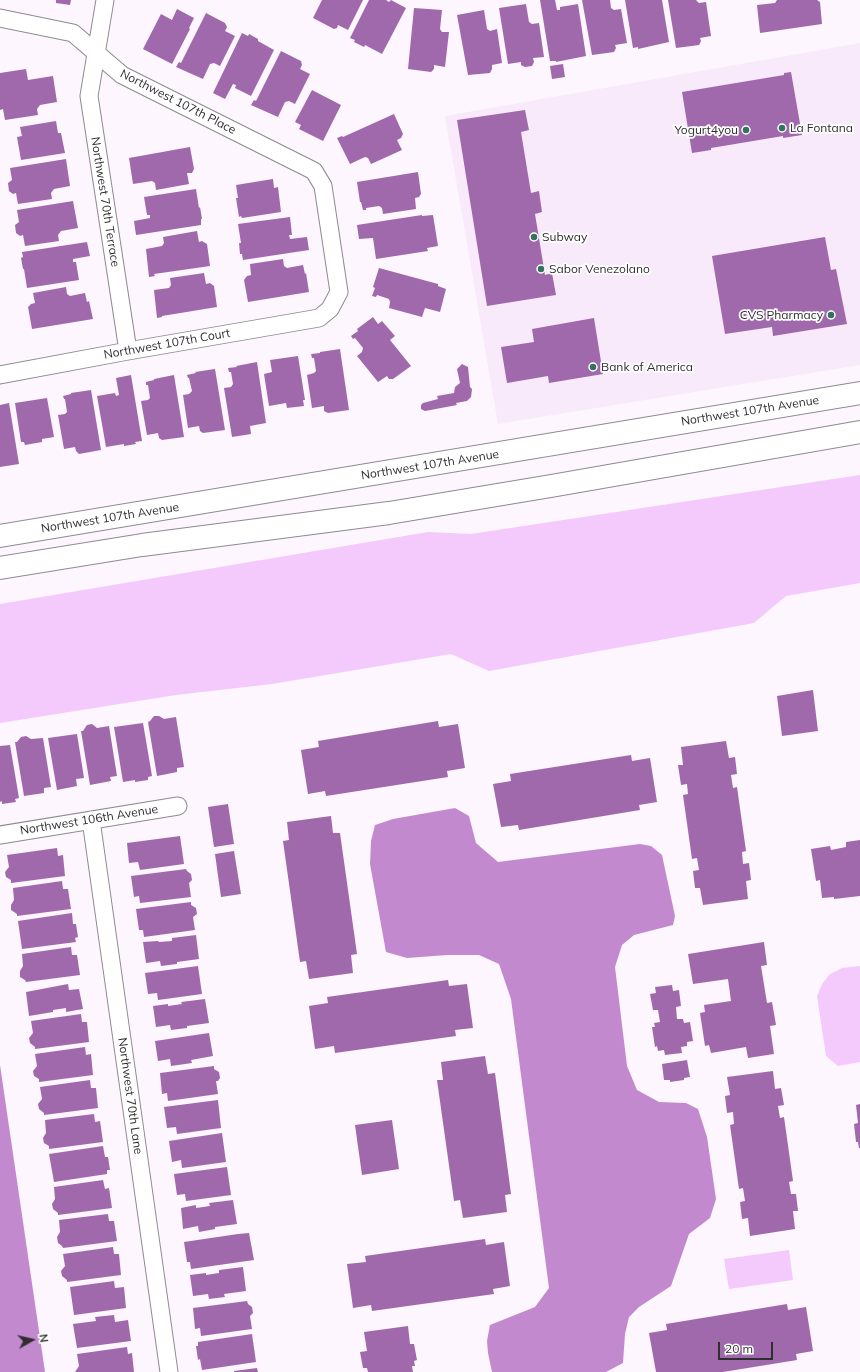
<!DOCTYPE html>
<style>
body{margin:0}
#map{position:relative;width:860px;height:1372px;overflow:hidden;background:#fdf6fe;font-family:Mulish,sans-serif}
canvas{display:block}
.north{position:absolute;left:12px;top:1320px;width:40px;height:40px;-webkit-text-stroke:3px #fff;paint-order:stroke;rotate:82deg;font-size:11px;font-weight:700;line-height:16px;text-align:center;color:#302d31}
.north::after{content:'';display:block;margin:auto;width:14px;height:18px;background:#302d31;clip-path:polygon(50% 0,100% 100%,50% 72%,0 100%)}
.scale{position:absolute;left:718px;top:1342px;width:55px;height:18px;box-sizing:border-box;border:2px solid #302d31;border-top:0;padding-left:5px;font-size:12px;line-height:14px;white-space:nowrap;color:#302d31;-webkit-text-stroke:3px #fff;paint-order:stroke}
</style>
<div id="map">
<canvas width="860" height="1372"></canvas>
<div class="north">N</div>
<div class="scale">20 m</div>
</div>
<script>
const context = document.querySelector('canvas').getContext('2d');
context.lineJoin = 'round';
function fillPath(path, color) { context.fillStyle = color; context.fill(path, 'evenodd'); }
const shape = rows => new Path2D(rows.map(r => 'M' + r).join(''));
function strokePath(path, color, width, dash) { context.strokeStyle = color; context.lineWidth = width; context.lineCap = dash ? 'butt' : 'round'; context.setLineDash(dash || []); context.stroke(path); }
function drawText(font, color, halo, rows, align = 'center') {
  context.font = font + ' Mulish,sans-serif'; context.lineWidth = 3.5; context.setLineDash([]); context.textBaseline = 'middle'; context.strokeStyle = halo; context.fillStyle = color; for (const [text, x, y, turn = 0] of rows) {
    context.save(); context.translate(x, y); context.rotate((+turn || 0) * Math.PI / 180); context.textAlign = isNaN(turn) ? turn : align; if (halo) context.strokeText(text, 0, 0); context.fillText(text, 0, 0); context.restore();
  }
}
const built = shape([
 [860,43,860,365,498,424,445,116]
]);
const green = shape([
 [860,475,860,583,786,596,754,623,489,671,451,654,272,684,176,695,0,723,0,604,428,532,471,534],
 [860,966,860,1062,838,1066,826,1056,817,996,822,984,830,974,842,968],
 [789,1250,793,1280,729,1289,724,1259]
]);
const water = shape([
 [455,808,469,816,476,843,498,862,640,844,651,846,662,855,675,916,673,925,634,935,622,945,615,967,627,1066,637,1090,659,1102,686,1103,698,1109,707,1137,716,1199,710,1218,689,1234,671,1286,639,1307,629,1317,625,1334,623,1363,606,1372,492,1372,488,1353,487,1341,490,1325,535,1307,549,1288,511,999,499,964,479,955,447,955,407,958,386,952,370,864,371,841,375,825,393,819],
 [0,1065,45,1372,0,1372]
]);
const building = shape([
 [56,0,71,0,70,5,56,3],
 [322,0,363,0,348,30,338,25,337,28,334,29,313,18],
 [369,0,386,0,389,2,391,0,406,8,382,54,365,45,364,47,354,42,355,40,350,38],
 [540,0,555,0,557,10,560,10,560,7,578,4,586,56,556,62,556,61,550,61],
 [582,0,610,0,611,8,614,10,621,9,627,43,615,45,616,48,614,52,592,55],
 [625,0,662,0,669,42,638,49,638,47,633,48],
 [668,0,696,0,699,3,706,2,711,36,700,38,701,41,699,45,676,48],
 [777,0,817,0,820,2,822,24,760,33,757,5,775,3],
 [526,4,529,22,532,24,539,23,544,57,533,58,534,62,532,66,525,67,521,65,521,62,508,64,499,8],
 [414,8,442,10,440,29,442,32,449,32,445,67,434,65,434,69,431,72,408,69],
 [177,9,194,18,189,28,190,29,172,64,143,49,161,14,172,20],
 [484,10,487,29,490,31,497,29,502,63,492,65,492,69,490,73,468,75,457,15],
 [206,13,225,23,227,27,225,31,235,36,220,66,214,63,210,64,203,79,176,67,179,62,181,63],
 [242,33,248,36,249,34,258,39,258,41,274,50,251,96,235,88,236,85,233,84,225,99,213,93],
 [281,51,301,61,302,65,300,69,310,74,295,104,289,101,285,102,278,117,251,105,254,100,256,101],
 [563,64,565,77,552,79,550,66],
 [26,69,28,80,53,76,57,102,40,105,37,109,38,115,5,120,3,109,0,110,0,73],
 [791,72,802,135,783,138,783,136,711,148,711,150,692,153,682,92,784,75,784,73],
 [312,90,341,105,323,141,299,129,301,125,295,122],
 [525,110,529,130,521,132,531,193,539,191,542,212,535,214,545,275,552,273,556,295,487,306,457,120],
 [394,114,403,134,401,138,397,140,402,150,371,164,368,158,365,157,350,164,337,138,342,136,343,137],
 [56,121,58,133,61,133,65,153,21,160,17,137,22,136,20,127],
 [190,147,194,169,192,173,187,173,189,184,156,190,155,183,152,181,133,184,129,158],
 [66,159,70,186,54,189,51,193,52,199,18,204,16,193,13,194,9,191,8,183,12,180,10,168],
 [418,172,421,194,419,197,415,198,416,209,383,214,382,208,379,206,366,208,366,210,363,210,361,202,360,202,357,182],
 [273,179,274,188,278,187,281,212,242,218,241,216,239,217,236,198,238,198,236,185],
 [196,189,199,208,200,207,202,219,201,219,201,225,136,235,134,221,150,218,150,215,147,215,144,197],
 [73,201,78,228,61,231,58,235,59,241,25,246,23,235,20,236,16,233,15,225,19,222,17,210],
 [422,215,422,216,433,215,438,246,427,248,428,251,376,259,373,238,359,239,357,225],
 [290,217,292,235,289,235,290,239,307,237,309,250,243,260,242,254,240,254,239,243,241,243,238,224],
 [197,231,199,242,202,241,207,244,210,266,154,274,155,276,149,277,146,249,162,246,164,243,163,237],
 [825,237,831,270,836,269,847,324,773,336,772,327,725,334,712,256],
 [87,242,90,256,73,259,73,262,76,262,79,280,27,288,24,269,23,269,21,258,23,257,22,252],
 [283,259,284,266,287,268,303,265,305,274,306,273,309,292,248,302,244,280,247,276,251,275,250,264],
 [379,268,438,284,438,286,446,289,440,312,425,308,422,317,389,308,390,302,389,299,377,295,376,297,372,296,375,288,373,287],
 [204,273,206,284,210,283,214,286,217,307,162,316,162,317,157,318,154,290,169,288,171,285,170,278],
 [66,287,67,294,70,296,85,293,87,302,89,301,93,319,32,329,28,307,31,304,35,303,33,293],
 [373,317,378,324,382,321,395,336,390,340,411,366,393,379,389,379,387,376,378,382,357,356,362,352,363,348,355,338,353,339,351,336,358,331,357,329],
 [594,318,603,374,549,383,548,376,507,383,501,347,534,342,532,329],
 [340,349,349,410,328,413,324,411,324,406,312,408,307,375,314,373,316,371,314,358,312,358,311,354,320,353,320,352],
 [298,356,305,400,303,400,304,406,287,408,286,403,269,406,264,374,272,372,270,360],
 [257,362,266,423,250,426,251,434,232,437,224,388,231,387,233,384,231,372,229,372,228,368,237,367,236,366],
 [462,364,468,367,470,387,472,389,471,397,467,401,456,403,457,405,425,411,421,409,421,405,423,403,438,399,437,396,454,393,455,387,460,383,457,369],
 [215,369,225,430,203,433,200,431,199,426,188,428,183,395,189,394,192,391,189,378,188,378,187,375,196,373,195,372],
 [131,375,142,441,135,442,136,444,124,446,124,444,106,447,97,396,115,393,116,396,119,395,116,378],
 [174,375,184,437,162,440,159,438,158,433,147,435,141,401,148,400,150,398,148,385,146,385,146,382,154,380,154,379],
 [91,390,101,450,79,454,76,451,75,447,64,449,58,415,65,414,67,412,65,399,64,399,63,396,71,394,71,393],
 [47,398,54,437,42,439,42,442,25,445,24,442,21,442,15,403],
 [9,403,19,464,0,467,0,405],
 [813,690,818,731,782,736,777,696],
 [154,716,159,716,164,719,176,717,184,767,177,768,177,772,157,776,148,722,150,721],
 [438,721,439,727,458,724,465,768,447,771,448,777,326,796,325,791,308,794,301,750,319,747,318,741],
 [143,723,152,776,148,777,148,780,135,782,135,780,123,782,114,727],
 [92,724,97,728,109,726,117,776,110,777,111,781,90,785,81,731,83,731,87,725],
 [77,734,84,778,76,779,77,786,57,790,48,738],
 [26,736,31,739,43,738,51,787,44,788,44,793,24,796,15,742,17,742,21,737],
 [726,741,729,758,735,757,737,774,731,775,733,788,737,787,746,851,742,852,743,864,749,863,751,880,746,881,748,899,703,905,700,888,695,888,693,871,699,870,697,858,692,859,683,795,688,794,687,784,681,785,678,765,683,765,681,747],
 [10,745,19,798,15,799,16,802,2,804,2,801,0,802,0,746],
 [631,755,632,761,650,758,657,802,639,805,640,810,519,830,518,825,501,827,493,784,511,781,510,774],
 [228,804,234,844,214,847,208,807],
 [331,816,333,833,340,833,357,954,351,955,353,973,309,979,306,961,300,962,283,841,289,840,287,822],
 [180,836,184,864,140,870,138,862,129,863,127,843],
 [860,840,860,896,834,899,834,897,822,898,820,880,816,881,811,849,830,846,831,850,846,847,846,842],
 [57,848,58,856,63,855,65,876,11,883,11,880,6,877,5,872,9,867,7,855],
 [234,851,241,894,221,897,215,854],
 [186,869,187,871,191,874,192,880,189,883,191,897,140,903,139,896,134,897,131,876],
 [62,881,63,889,68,889,71,909,17,916,17,914,11,910,11,905,14,900,13,888],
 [191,902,191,905,196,908,197,914,193,917,195,930,144,937,143,930,139,930,136,909],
 [72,913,73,924,76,924,78,937,75,938,76,942,22,949,18,921],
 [196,935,199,959,177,962,177,964,161,966,160,961,146,963,143,942,158,941,159,942,172,941,172,938],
 [764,942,767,965,761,966,767,1003,772,1002,776,1025,770,1026,774,1054,748,1058,746,1047,711,1053,709,1045,705,1046,700,1013,705,1012,704,1005,731,1001,728,979,693,984,688,954],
 [71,947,72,955,77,955,80,975,26,982,25,980,20,977,20,971,23,966,22,954],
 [198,966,202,994,158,1000,157,993,148,994,145,973],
 [448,980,449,986,467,984,473,1028,455,1030,456,1036,335,1053,334,1046,315,1049,309,1006,328,1003,327,997],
 [68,984,69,990,79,989,83,1009,66,1012,66,1008,53,1010,53,1012,29,1016,26,992],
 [672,985,673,991,679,990,681,1006,676,1007,677,1019,683,1019,684,1023,690,1022,693,1041,687,1042,687,1046,681,1047,682,1053,665,1055,664,1050,658,1051,657,1046,655,1047,652,1027,655,1027,654,1023,660,1022,658,1010,653,1010,650,994,656,993,655,987],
 [205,999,209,1023,187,1026,187,1028,171,1030,170,1025,156,1027,153,1006,168,1004,168,1006,182,1004,181,1002],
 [81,1014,82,1022,87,1022,89,1042,35,1049,35,1047,30,1043,29,1038,33,1033,31,1021],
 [209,1033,213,1056,191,1060,192,1063,171,1066,170,1059,158,1061,155,1041],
 [85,1047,86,1055,91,1054,93,1075,39,1082,39,1079,34,1076,33,1071,37,1066,35,1054],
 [485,1056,488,1074,495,1073,511,1194,505,1195,507,1212,463,1218,460,1200,454,1201,437,1080,443,1080,441,1062],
 [687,1060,690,1077,684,1078,684,1080,670,1082,670,1080,664,1080,662,1064],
 [214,1066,214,1069,219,1072,220,1078,218,1081,216,1081,218,1094,168,1101,167,1093,162,1094,160,1073],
 [773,1071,775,1089,781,1088,784,1105,778,1106,780,1118,784,1117,793,1181,789,1182,791,1194,796,1194,798,1211,793,1211,795,1229,750,1236,748,1218,742,1219,740,1202,745,1201,743,1188,739,1189,730,1125,734,1124,733,1112,727,1113,725,1096,730,1095,727,1077],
 [90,1080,91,1088,96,1088,98,1108,44,1115,44,1113,39,1109,38,1104,42,1099,40,1087],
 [218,1100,221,1128,177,1134,176,1127,167,1128,164,1107],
 [860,1104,860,1148,859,1148,858,1142,856,1142,854,1124,858,1123,856,1105],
 [94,1114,95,1122,100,1121,103,1142,49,1149,49,1146,44,1143,43,1138,46,1133,45,1120],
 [392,1120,399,1169,362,1175,355,1125],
 [222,1133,226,1162,182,1168,181,1160,172,1162,169,1141],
 [103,1146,105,1157,108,1157,110,1170,107,1170,107,1174,54,1182,49,1154],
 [227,1167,231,1195,186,1201,185,1194,177,1195,174,1174],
 [103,1180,105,1189,109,1188,112,1208,58,1215,58,1213,53,1209,52,1204,55,1199,54,1187],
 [233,1200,237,1224,215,1227,215,1229,199,1232,198,1226,183,1229,181,1208,196,1205,196,1208,210,1206,209,1203],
 [108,1214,109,1221,114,1221,117,1241,63,1248,62,1246,58,1243,57,1237,60,1232,59,1220],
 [249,1233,254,1260,191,1269,190,1262,187,1262,184,1242,238,1234],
 [485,1239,486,1245,504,1242,510,1286,493,1289,494,1294,372,1311,371,1305,353,1308,347,1264,366,1262,365,1256],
 [113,1247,114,1254,119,1254,121,1275,67,1282,67,1280,62,1276,61,1271,65,1266,63,1254],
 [243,1267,246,1291,224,1294,225,1297,209,1299,208,1294,193,1296,190,1275,206,1273,206,1275,219,1273,219,1270],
 [114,1281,115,1288,124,1287,126,1308,74,1315,70,1287],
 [247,1301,248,1304,252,1307,253,1313,250,1316,252,1329,201,1336,200,1328,195,1329,193,1308],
 [787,1304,788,1310,806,1307,813,1351,796,1354,797,1360,723,1372,656,1372,649,1333,667,1330,666,1324],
 [114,1315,115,1322,128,1320,131,1341,77,1348,73,1324,96,1321,95,1317],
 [408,1326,410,1344,414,1344,417,1360,414,1361,415,1366,412,1366,413,1372,368,1372,367,1368,363,1368,360,1352,367,1351,364,1332],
 [252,1334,256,1362,202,1370,200,1359,198,1360,196,1346,198,1346,198,1342],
 [127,1347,128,1354,132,1353,134,1372,75,1372,79,1366,77,1354],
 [257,1368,258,1372,234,1372,234,1371]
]);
const minor = shape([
 [105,0,89,96,128,351],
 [0,18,73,33,122,75,314,171,323,186,339,292,330,309,319,318,128,351,0,375],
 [91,820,169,1372],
 [0,835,178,806]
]);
const secondary = shape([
 [0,536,860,393],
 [0,568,142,545,389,513,551,486,860,432]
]);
const markers = [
 [782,128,4,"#34725f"],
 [746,130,4,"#34725f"],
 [534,237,4,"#34725f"],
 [541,269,4,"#34725f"],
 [831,315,4,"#34725f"],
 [593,367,4,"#34725f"]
];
const streetNames = [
 ["Northwest 107th Place",178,102,27],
 ["Northwest 70th Terrace",105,202,81],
 ["Northwest 107th Court",167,344,-10],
 ["Northwest 107th Avenue",750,411,-9],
 ["Northwest 107th Avenue",430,465,-9],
 ["Northwest 107th Avenue",110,518,-9],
 ["Northwest 106th Avenue",89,820,-9],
 ["Northwest 70th Lane",130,1096,82]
];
const poiNames = [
 ["La Fontana",790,128],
 ["Yogurt4you",738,130,"right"],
 ["Subway",542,237],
 ["Sabor Venezolano",549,269],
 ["CVS Pharmacy",823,315,"right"],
 ["Bank of America",601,367]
];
fillPath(built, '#f8eafb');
fillPath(green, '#f4cafc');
fillPath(water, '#c289ce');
fillPath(building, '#a069ab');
strokePath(minor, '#908892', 19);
strokePath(secondary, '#908892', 24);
strokePath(minor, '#fff', 17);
strokePath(secondary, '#fff', 22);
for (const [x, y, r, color] of markers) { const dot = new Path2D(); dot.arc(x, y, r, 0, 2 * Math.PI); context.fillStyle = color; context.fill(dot); strokePath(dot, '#fff', 1.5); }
drawText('12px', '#302d31', '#fff', streetNames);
drawText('12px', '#302d31', '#fff', poiNames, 'left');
</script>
